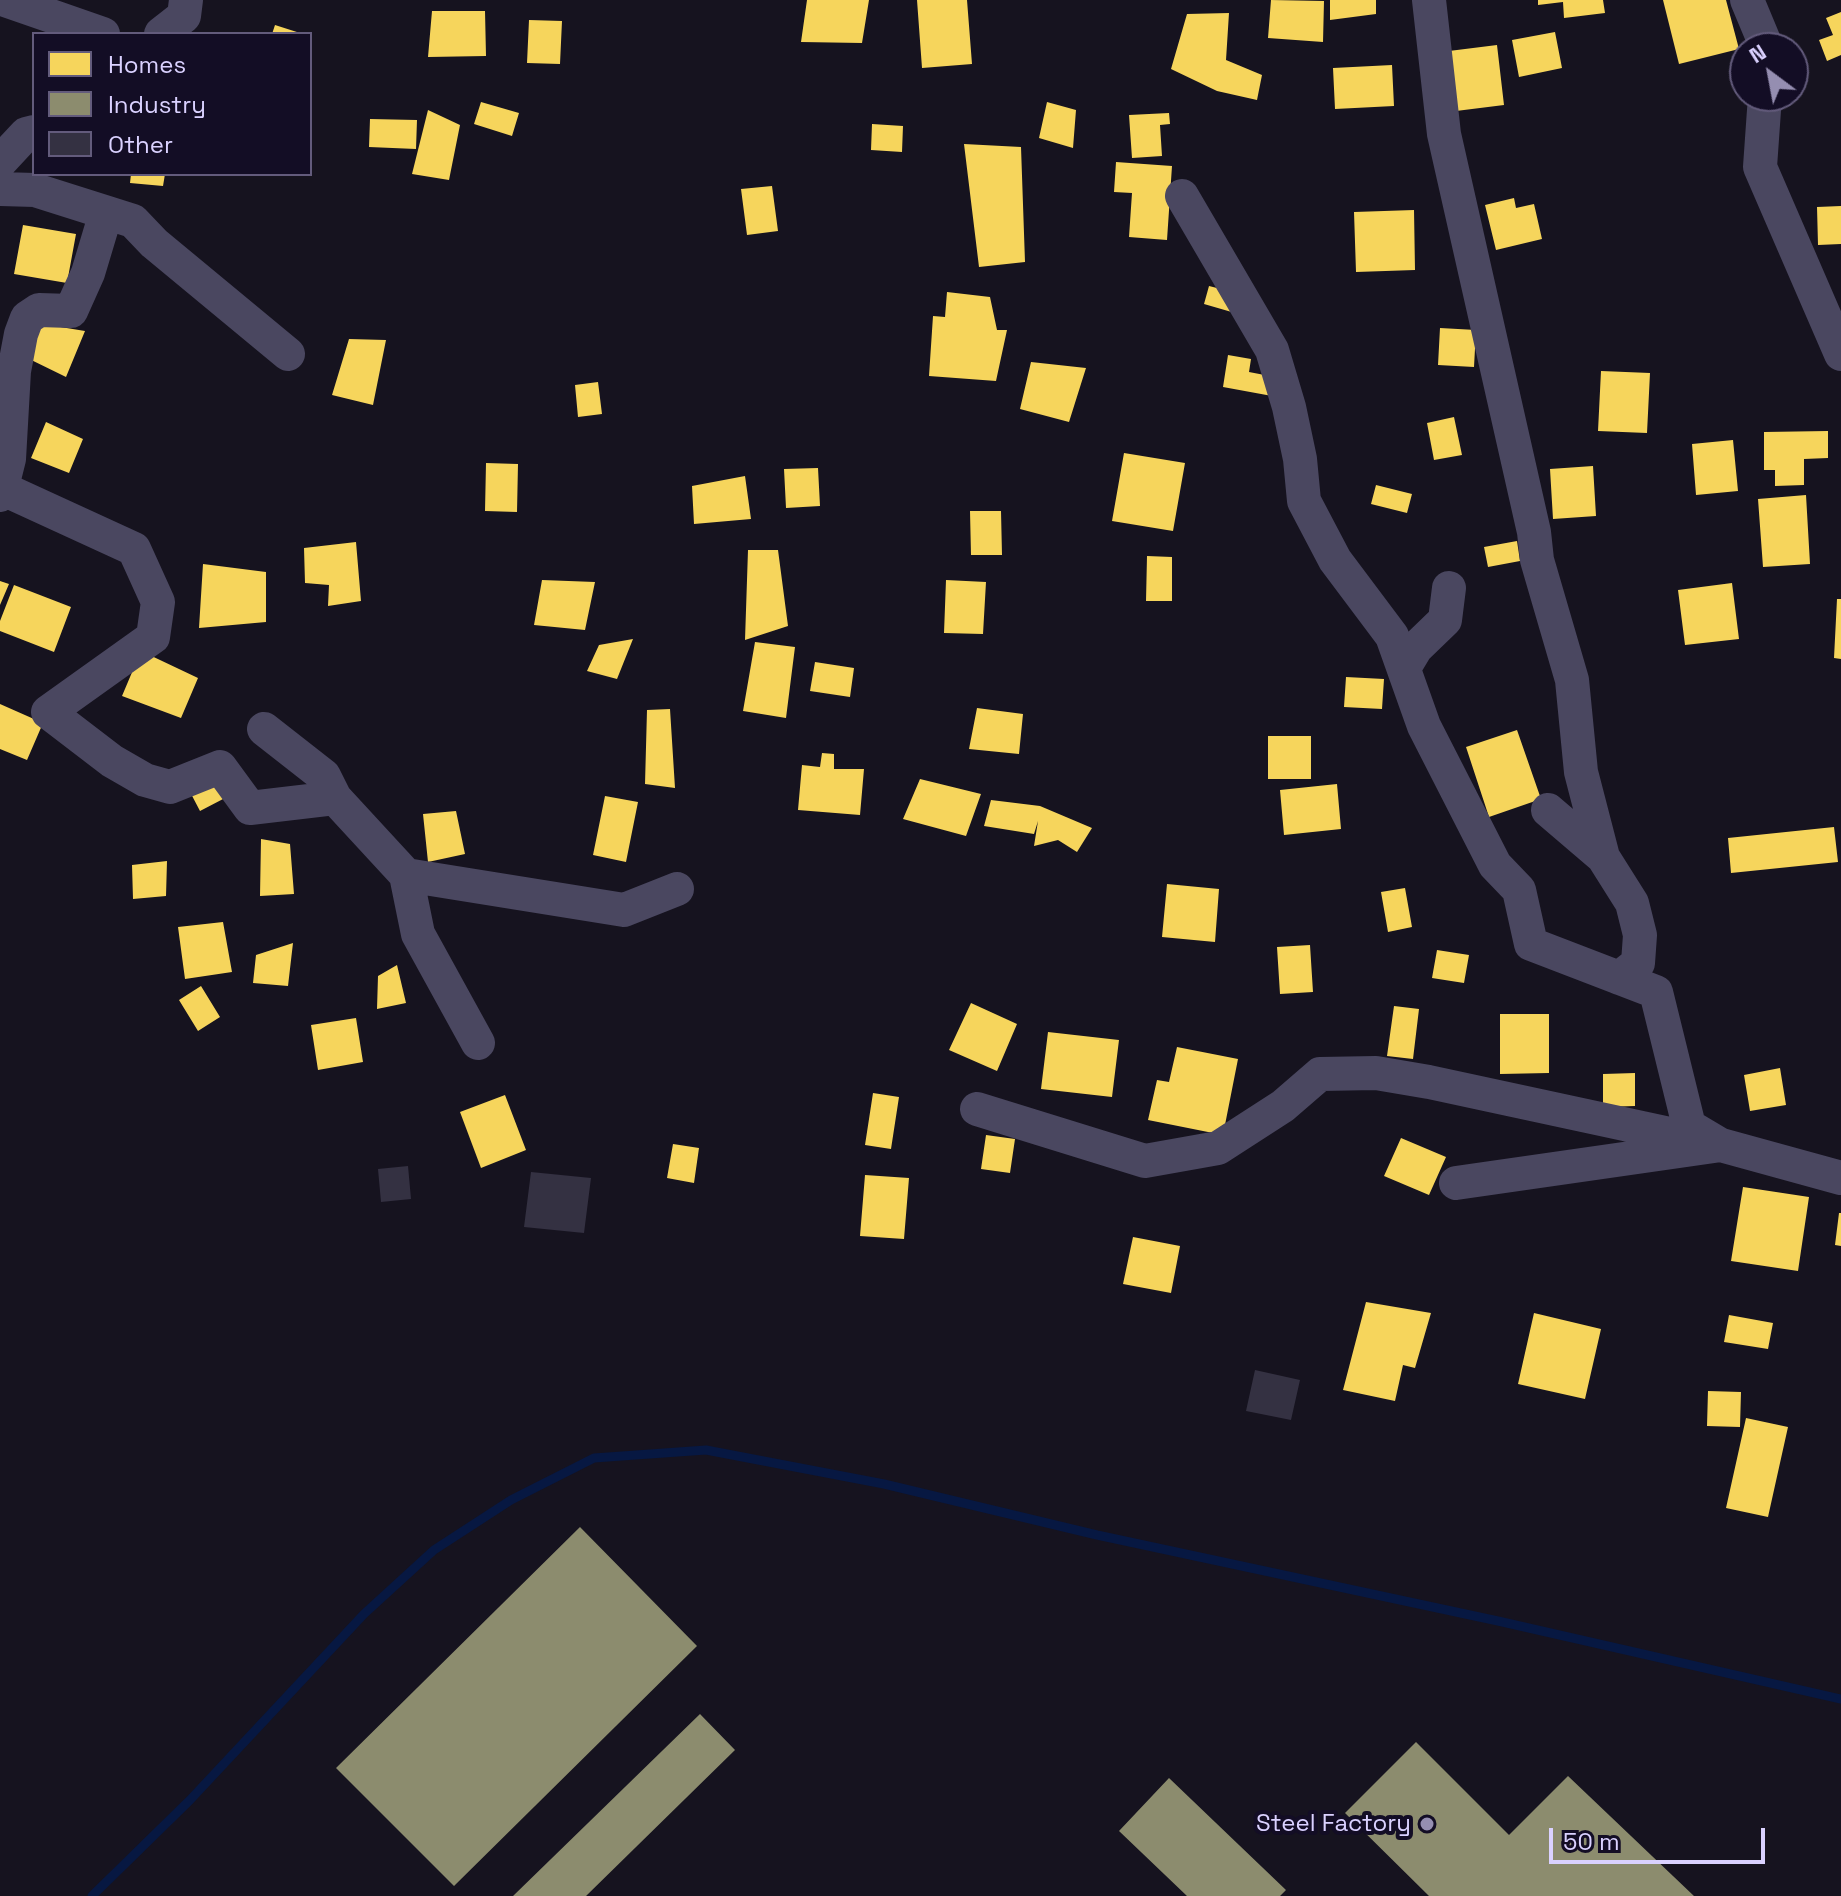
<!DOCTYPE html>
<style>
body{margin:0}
#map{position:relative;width:1841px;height:1896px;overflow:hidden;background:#16131f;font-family:"Space Grotesk",sans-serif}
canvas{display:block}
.legend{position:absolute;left:32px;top:32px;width:280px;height:144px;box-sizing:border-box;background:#130d25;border:2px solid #635b7c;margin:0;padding:10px 14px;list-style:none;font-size:24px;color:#dad1ff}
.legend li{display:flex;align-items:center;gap:16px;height:40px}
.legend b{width:40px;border:2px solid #635b7c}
.north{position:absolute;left:1729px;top:32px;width:80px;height:80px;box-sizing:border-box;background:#130d25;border:2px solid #635b7c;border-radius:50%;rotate:328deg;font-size:22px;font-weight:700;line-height:32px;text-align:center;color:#dad1ff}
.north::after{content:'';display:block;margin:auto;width:28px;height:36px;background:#958eb1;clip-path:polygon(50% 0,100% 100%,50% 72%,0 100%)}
.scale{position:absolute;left:1549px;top:1828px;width:216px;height:36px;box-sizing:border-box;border:4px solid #dad1ff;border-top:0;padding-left:10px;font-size:24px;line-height:28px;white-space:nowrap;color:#dad1ff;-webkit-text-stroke:6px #130d25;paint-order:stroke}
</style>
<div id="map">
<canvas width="1841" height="1896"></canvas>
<ul class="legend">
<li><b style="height:22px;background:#f6d55c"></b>Homes</li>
<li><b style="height:22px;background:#8c8c6e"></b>Industry</li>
<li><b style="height:22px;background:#343142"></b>Other</li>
</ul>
<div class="north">N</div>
<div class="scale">50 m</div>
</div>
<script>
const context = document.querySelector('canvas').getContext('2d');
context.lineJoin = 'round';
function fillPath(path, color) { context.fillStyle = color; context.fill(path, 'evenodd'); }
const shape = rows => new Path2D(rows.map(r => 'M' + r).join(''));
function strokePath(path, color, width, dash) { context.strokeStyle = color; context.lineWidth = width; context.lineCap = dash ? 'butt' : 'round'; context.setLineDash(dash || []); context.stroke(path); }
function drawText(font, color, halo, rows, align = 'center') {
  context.font = font + ' "Space Grotesk",sans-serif'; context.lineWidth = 8; context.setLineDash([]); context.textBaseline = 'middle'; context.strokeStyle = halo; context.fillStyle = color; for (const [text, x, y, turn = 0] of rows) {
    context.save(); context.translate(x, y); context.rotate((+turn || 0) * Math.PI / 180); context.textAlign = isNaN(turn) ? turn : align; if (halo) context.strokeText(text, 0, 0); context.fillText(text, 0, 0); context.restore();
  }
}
const homes = shape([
 [807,0,869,0,862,43,801,42],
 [917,0,967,0,972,64,922,68],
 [1271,0,1324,1,1323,42,1268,38],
 [1330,0,1376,0,1376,14,1330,20],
 [1538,0,1603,0,1605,13,1564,18,1563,2,1538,5],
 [1663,0,1726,0,1739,49,1679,64],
 [432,11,485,11,486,56,428,57],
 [1841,12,1841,55,1827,61,1819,40,1833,35,1826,18],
 [1229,13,1226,60,1262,75,1257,100,1217,91,1171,69,1187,14],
 [529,20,562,21,560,64,527,63],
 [275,25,300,33,300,34,272,34],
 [1555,32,1562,68,1519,77,1512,40],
 [1497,45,1504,105,1456,111,1449,51],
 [1392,65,1394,106,1335,109,1333,68],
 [481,102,519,113,512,136,474,124],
 [1047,102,1076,110,1073,148,1039,138],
 [428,110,460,125,449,180,412,174],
 [1169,113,1170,124,1160,125,1162,156,1132,158,1129,115],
 [370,119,417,120,416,149,369,147],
 [872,124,903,126,902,152,871,150],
 [964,144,1021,147,1025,262,979,267],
 [1116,162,1172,166,1167,240,1129,237,1132,193,1114,192],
 [131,174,165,174,163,186,130,183],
 [772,186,778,231,747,235,741,189],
 [1514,198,1516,208,1534,204,1542,239,1496,250,1485,205],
 [1841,206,1841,244,1818,245,1817,207],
 [1414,210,1415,270,1356,272,1354,212],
 [23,225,76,234,67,283,14,274],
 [1209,286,1233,292,1235,313,1204,304],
 [947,292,990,297,997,330,1007,330,996,381,929,376,933,316,945,317],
 [36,323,85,331,66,377,19,354],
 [1440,328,1476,330,1474,367,1438,365],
 [349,339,386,340,373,405,332,395],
 [1228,355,1251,359,1249,372,1275,377,1272,396,1223,387],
 [1031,362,1086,368,1069,422,1020,409],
 [1601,371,1650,373,1647,433,1598,431],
 [598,382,602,414,578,417,575,385],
 [1454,417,1462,455,1434,460,1427,423],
 [46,422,83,439,69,473,31,458],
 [1828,431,1828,458,1804,459,1804,485,1775,486,1775,470,1764,470,1764,432],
 [1733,440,1738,491,1696,495,1692,444],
 [1124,453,1185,463,1173,531,1112,521],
 [486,463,518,464,517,512,485,511],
 [1593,466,1596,516,1553,519,1550,469],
 [818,468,820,506,786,508,784,469],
 [745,476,751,519,694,524,692,486],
 [1376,485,1412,494,1407,513,1371,504],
 [1806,495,1810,564,1763,567,1758,499],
 [970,511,1001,511,1002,555,971,555],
 [1517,541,1520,561,1488,567,1484,547],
 [356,542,361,601,328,606,329,585,305,583,304,548],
 [748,550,778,550,788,626,745,640],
 [1147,556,1172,557,1172,601,1146,601],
 [203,564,266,572,266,622,199,628],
 [542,580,595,582,585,630,534,625],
 [946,580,986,582,983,634,944,633],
 [0,581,9,584,0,605],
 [1732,583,1739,639,1685,645,1678,590],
 [14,585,71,607,54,652,0,631,0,621],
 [1837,599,1841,599,1841,659,1834,658],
 [633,639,617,679,587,671,599,645],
 [755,642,795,647,786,718,743,711],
 [141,651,198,678,181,718,122,696],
 [815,662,854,668,850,697,810,691],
 [1346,677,1384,679,1382,709,1344,707],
 [0,704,43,723,27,760,0,749],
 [977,708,1023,714,1019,754,969,749],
 [670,709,675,788,645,784,647,710],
 [1517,730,1541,799,1489,817,1466,747],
 [1268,736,1311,736,1311,779,1268,779],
 [822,753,834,754,834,769,864,769,860,815,798,810,802,765,820,767],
 [215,777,225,798,200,811,189,790],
 [920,779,981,794,966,836,903,819],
 [1337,784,1341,829,1284,835,1280,790],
 [605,796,638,802,626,862,593,855],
 [991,800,1040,806,1092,828,1077,852,1058,840,1034,846,1038,821,1034,834,984,826],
 [456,811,465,854,428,862,423,814],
 [1834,827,1838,862,1731,873,1728,838],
 [261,839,290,844,294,894,260,896],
 [167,861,166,896,133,899,132,865],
 [1167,884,1219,889,1215,942,1162,937],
 [1405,888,1412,927,1388,932,1381,892],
 [223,922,232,972,185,979,178,927],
 [293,943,288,986,253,983,256,955],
 [1310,945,1313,992,1280,994,1277,947],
 [1437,950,1469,955,1464,983,1432,978],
 [397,965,406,1003,377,1009,378,976],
 [201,986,220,1017,198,1031,179,1000],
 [971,1003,1017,1024,997,1071,949,1050],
 [1394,1006,1419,1009,1413,1059,1387,1056],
 [1500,1014,1549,1014,1549,1073,1500,1074],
 [356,1018,363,1062,318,1070,311,1025],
 [1048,1032,1119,1040,1112,1097,1041,1089],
 [1177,1047,1238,1059,1223,1135,1148,1120,1157,1080,1169,1082],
 [1780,1068,1786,1105,1750,1111,1744,1075],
 [1635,1073,1635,1106,1603,1107,1603,1074],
 [873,1093,899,1097,891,1149,865,1145],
 [505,1095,526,1150,481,1168,460,1112],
 [986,1135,1015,1139,1010,1173,981,1169],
 [1401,1138,1446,1157,1429,1195,1384,1176],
 [673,1144,699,1148,694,1183,667,1178],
 [865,1175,909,1178,904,1239,860,1236],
 [1743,1187,1809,1197,1798,1271,1731,1261],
 [1839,1213,1841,1213,1841,1246,1835,1245],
 [1133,1237,1180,1246,1171,1293,1123,1284],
 [1366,1302,1431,1313,1415,1368,1403,1365,1395,1401,1343,1390],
 [1534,1313,1601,1329,1585,1399,1518,1384],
 [1729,1315,1773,1323,1768,1349,1724,1342],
 [1708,1391,1741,1392,1740,1427,1707,1426],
 [1746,1418,1788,1427,1768,1517,1726,1508]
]);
const industry = shape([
 [580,1527,697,1646,454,1886,336,1768],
 [700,1714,735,1750,586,1896,513,1896],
 [1416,1742,1509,1835,1568,1776,1694,1896,1429,1896,1345,1813],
 [1169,1778,1286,1890,1280,1896,1187,1896,1119,1831]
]);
const stream = shape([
 [92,1896,190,1800,364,1614,434,1550,511,1500,594,1458,706,1450,884,1484,1097,1535,1498,1621,1841,1699]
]);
const building = shape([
 [408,1166,411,1199,381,1202,378,1169],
 [531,1172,591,1178,584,1233,524,1227],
 [1255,1370,1300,1380,1291,1420,1246,1411]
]);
const minor = shape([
 [5,0,103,34],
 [1429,0,1444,134,1534,532,1537,560,1572,680,1581,772,1603,857,1632,903,1640,935,1638,963,1619,978],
 [1747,0,1767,48],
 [161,34,184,16,186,0],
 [1765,96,1760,167,1841,354],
 [0,162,26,134,34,132],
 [0,189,35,190,133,221,154,243,288,354],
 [1182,196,1272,350,1289,407,1300,459,1304,501,1335,560,1392,636,1424,726,1495,865,1519,890,1531,944,1656,992,1689,1126,1721,1145],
 [1,488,134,549,158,602,153,637,48,712,112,761,145,780,170,787,220,767,250,808,335,798],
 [0,495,9,459,14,371,21,334,27,318,39,310,71,311,88,273,106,213],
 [1404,668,1416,648,1445,620,1449,588],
 [264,729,324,776,335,798,406,875,418,934,478,1043],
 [1548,810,1603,857],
 [406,875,624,910,677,889],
 [977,1109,1145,1161,1218,1148,1283,1106,1320,1074,1376,1073,1429,1082,1712,1143],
 [1456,1183,1721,1145,1841,1178]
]);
const markers = [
 [1427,1824,8,"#958eb1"]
];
const poiNames = [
 ["Steel Factory",1411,1824]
];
fillPath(homes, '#f6d55c');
fillPath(industry, '#8c8c6e');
strokePath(stream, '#071842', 9);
fillPath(building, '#343142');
strokePath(minor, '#4a4760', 34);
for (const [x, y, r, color] of markers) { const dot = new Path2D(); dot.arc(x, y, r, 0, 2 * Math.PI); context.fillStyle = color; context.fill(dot); strokePath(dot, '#130d25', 3); }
drawText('24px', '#dad1ff', '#130d25', poiNames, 'right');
</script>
